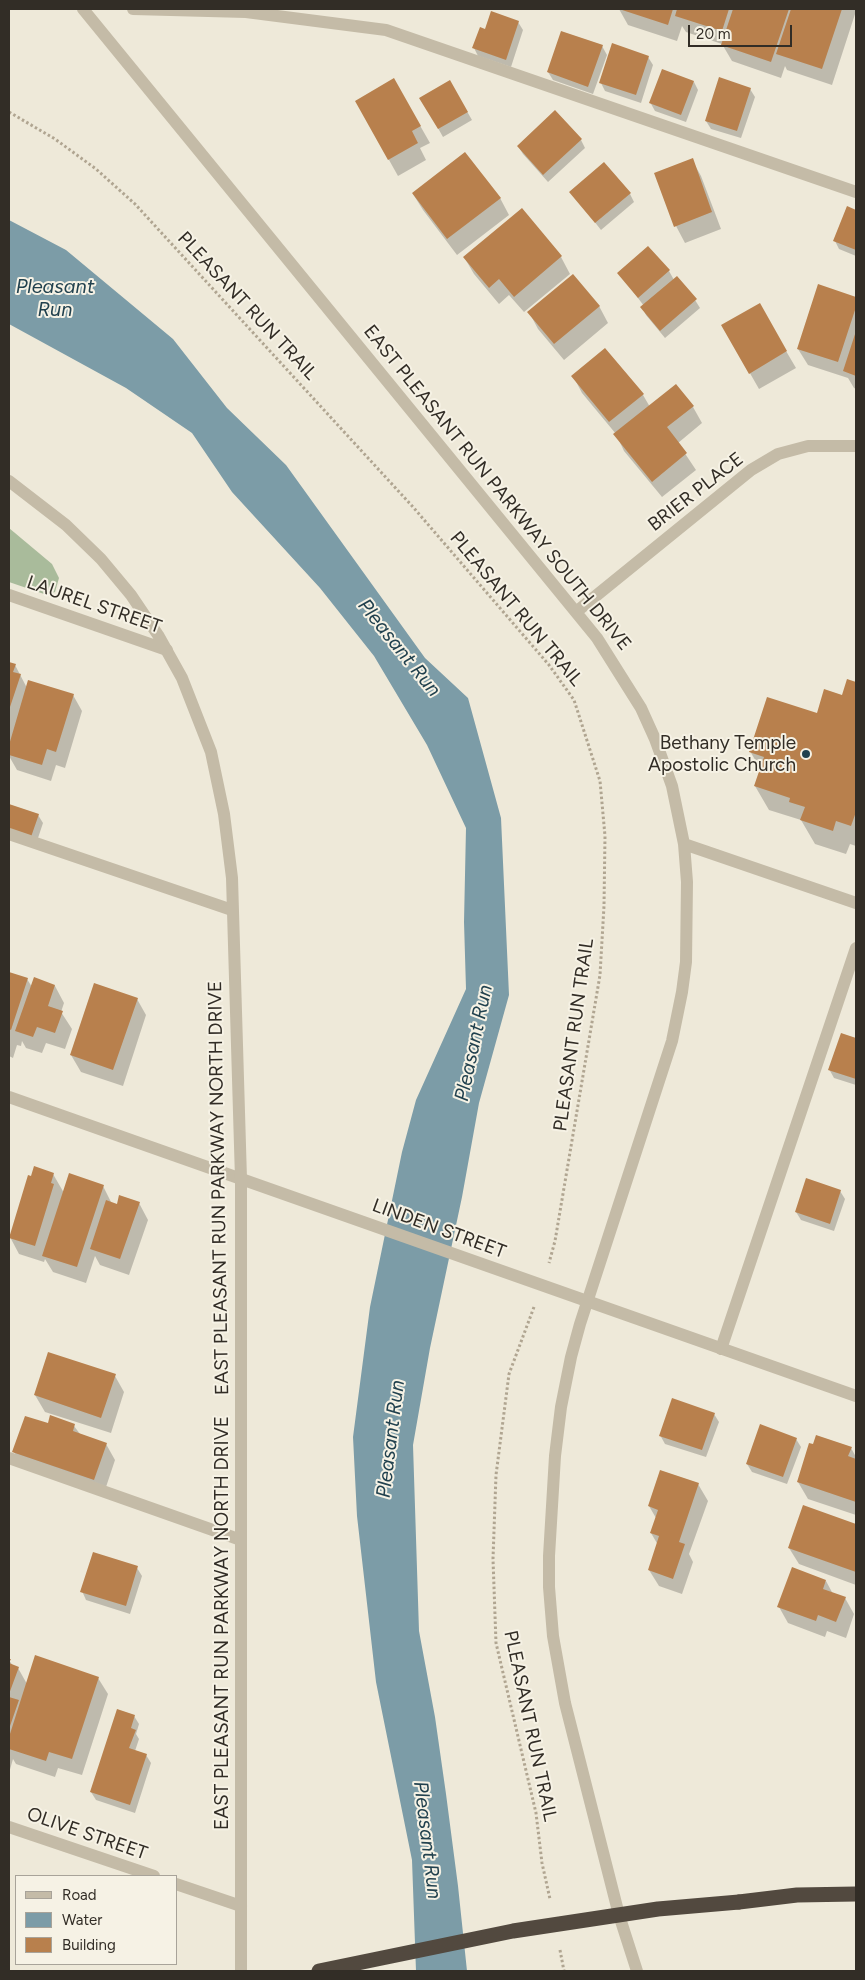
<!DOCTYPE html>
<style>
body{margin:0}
#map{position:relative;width:865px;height:1980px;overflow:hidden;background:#eee9d9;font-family:Figtree,sans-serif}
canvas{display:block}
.frame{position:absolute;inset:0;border:10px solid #322d26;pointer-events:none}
.legend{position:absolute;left:15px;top:1875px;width:162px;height:90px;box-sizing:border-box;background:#f6f2e5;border:1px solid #a8a399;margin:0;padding:6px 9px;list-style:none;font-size:15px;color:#322d26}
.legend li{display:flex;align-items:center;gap:10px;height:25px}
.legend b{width:25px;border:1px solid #a8a399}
.scale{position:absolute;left:688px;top:25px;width:104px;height:22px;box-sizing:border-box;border:2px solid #322d26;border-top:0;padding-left:6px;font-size:15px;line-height:18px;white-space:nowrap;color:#322d26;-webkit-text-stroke:4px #f6f2e5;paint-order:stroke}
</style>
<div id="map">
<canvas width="865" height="1980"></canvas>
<div class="frame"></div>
<ul class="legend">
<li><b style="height:6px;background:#c4bba7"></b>Road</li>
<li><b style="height:14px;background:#7c9ca7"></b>Water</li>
<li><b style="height:14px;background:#b8804d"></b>Building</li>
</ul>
<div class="scale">20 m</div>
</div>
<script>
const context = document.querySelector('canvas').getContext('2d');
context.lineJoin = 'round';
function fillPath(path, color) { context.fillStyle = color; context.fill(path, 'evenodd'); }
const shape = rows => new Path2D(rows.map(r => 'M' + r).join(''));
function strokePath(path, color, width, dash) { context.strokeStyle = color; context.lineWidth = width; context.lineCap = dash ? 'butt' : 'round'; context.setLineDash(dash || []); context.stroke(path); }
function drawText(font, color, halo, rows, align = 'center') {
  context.font = font + ' Figtree,sans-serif'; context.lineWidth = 4; context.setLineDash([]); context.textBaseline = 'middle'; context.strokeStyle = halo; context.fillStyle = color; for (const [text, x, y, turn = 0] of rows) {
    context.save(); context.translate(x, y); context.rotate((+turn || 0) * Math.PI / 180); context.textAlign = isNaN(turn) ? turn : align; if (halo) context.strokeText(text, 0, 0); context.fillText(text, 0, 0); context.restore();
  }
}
const green = shape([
 [9,528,52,564,59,578,55,592,47,595,9,582]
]);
const water = shape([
 [9,220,66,250,173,339,227,408,286,465,425,658,468,698,501,818,509,995,479,1103,462,1197,430,1348,413,1445,419,1631,435,1717,446,1794,458,1886,467,1971,416,1971,412,1860,376,1682,357,1516,353,1437,370,1307,402,1152,416,1100,466,989,464,922,466,828,427,745,374,656,320,588,232,492,192,433,126,388,9,324]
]);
const shadow = shape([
 [619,9,856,9,856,11,832,85,787,70,785,66,781,78,732,61,722,44,686,32,682,26,677,41,628,25],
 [518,22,523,30,511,67,478,56,474,48,485,31],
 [602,46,607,55,593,94,553,80,548,72],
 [648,57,653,65,641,103,605,91,601,83],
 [394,80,430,143,420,148,426,160,398,176,356,101],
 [450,82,472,120,443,137,421,98],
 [694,82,698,90,686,122,655,111,650,102],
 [750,89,755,97,741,138,711,129,706,121],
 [581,140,585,148,548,182,523,154,518,146],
 [692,160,701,176,721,229,685,243,676,226,656,174],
 [571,192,630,194,634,202,601,230],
 [413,194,500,198,509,215,457,255,423,210],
 [847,207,856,211,856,256,839,249,835,241],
 [522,210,561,257,570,274,524,312,509,295,499,304,474,274,464,257],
 [669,271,674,280,695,300,700,308,665,338,646,315,642,307,644,306,619,273],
 [819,286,856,298,856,389,854,388,848,378,808,365,798,349],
 [759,305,796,368,759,389,723,326],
 [599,306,608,323,564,360,538,329,529,312],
 [573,376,643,395,650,407,693,407,702,423,678,443,696,470,662,497,624,451,616,434,582,393],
 [9,664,15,665,27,688,73,695,82,711,65,768,56,765,51,781,17,770,9,756],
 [848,680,856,683,856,846,850,844,846,854,815,844,801,820,769,810,755,786,761,770,750,751,818,715,843,697],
 [9,806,38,815,43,823,36,844,9,835],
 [9,973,27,979,32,987,35,979,55,986,64,1003,61,1012,72,1029,65,1049,46,1043,42,1053,26,1048,22,1041,21,1046,17,1045,13,1058,9,1056],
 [137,999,146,1015,123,1086,81,1072,71,1055],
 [841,1035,856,1040,856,1085,834,1078,829,1069],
 [53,1174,64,1193,103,1186,112,1204,118,1206,139,1203,148,1220,129,1275,100,1265,95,1256,86,1283,53,1272,45,1259,44,1262,19,1254,10,1237],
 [840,1191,845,1199,834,1231,801,1220,796,1212],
 [115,1376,124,1392,111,1433,45,1412,35,1395],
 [714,1414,719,1422,706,1457,665,1444,660,1435],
 [48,1425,74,1426,80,1434,106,1444,115,1460,103,1496,23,1468,14,1452],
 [796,1439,801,1447,787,1484,752,1472,747,1464],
 [851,1448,856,1457,856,1515,808,1499,798,1482],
 [698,1484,708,1501,689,1554,693,1562,682,1594,659,1586,649,1570,658,1545,651,1533,656,1518,649,1506],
 [804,1507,856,1525,856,1585,799,1564,789,1548],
 [137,1568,142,1576,130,1614,86,1600,82,1591],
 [826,1581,833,1594,845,1598,854,1614,846,1638,827,1631,825,1637,788,1623,779,1607],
 [9,1660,13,1666,18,1668,27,1684,98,1678,108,1694,82,1775,58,1768,55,1777,16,1764,13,1759,9,1773],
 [134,1716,139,1724,136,1734,139,1739,135,1751,146,1755,151,1763,135,1813,96,1800,91,1792]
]);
const building = shape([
 [619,9,673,9,668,25],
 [677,9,729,9,722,31,675,16],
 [733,9,789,9,771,62,721,45],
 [791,9,842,9,822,69,776,54],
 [491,11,519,21,506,60,472,48,480,27,485,29],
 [561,31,603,45,588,87,547,72],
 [612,43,649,56,636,95,599,83],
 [662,69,694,81,681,115,649,103],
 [719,77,751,88,737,131,705,121],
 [394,78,421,126,412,131,418,143,388,160,355,101],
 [450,80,468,112,438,129,419,98],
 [555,110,582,139,543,175,517,146],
 [465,152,501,198,447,239,412,193],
 [693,158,712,212,674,227,654,173],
 [604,162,631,193,595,223,569,192],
 [847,206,856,210,856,250,833,241],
 [522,208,562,256,514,297,499,279,489,288,463,257],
 [648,246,670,270,638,298,617,273],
 [573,274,600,306,554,344,527,312],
 [677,276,697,299,660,331,640,307],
 [818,284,856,297,856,307,838,362,797,349],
 [760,303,787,351,749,374,721,325],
 [856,331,856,376,843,371],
 [605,348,644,394,609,422,571,376],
 [676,384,694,406,667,427,687,453,652,482,613,434],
 [9,662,16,664,13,672,21,674,9,710],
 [847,679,856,682,856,812,851,826,836,821,833,831,800,820,805,807,789,802,790,798,754,786,764,757,749,752,767,697,817,713,824,689,842,695],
 [28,680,74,694,56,752,47,749,42,765,9,755,9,745],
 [9,804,39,814,31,837,9,829],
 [9,972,28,978,11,1030,9,1029],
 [34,977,55,985,48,1006,63,1011,55,1033,37,1027,33,1037,15,1031],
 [94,983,138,998,113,1070,70,1055],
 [841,1033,856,1038,856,1079,828,1070],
 [34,1166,54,1173,51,1183,54,1184,35,1246,9,1238,28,1175,31,1176],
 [69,1173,104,1185,77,1267,42,1256],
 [806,1178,841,1190,830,1224,795,1212],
 [119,1195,140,1202,120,1259,90,1249,106,1200,117,1204],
 [48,1352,116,1374,101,1418,34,1395],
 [672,1398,715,1413,702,1450,659,1436],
 [50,1415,75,1424,73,1431,107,1443,94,1480,12,1452,25,1416,48,1423],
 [760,1424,797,1438,783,1477,746,1464],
 [816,1435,852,1447,848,1456,856,1459,856,1502,797,1482,809,1443,813,1444],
 [660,1470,699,1483,679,1542,685,1544,673,1579,648,1570,659,1536,650,1533,658,1510,648,1506],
 [803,1505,856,1524,856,1572,788,1548],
 [93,1552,138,1566,126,1606,80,1592],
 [792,1567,826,1580,823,1589,846,1597,836,1622,818,1615,816,1621,777,1607],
 [35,1655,99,1677,72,1759,49,1752,46,1761,9,1749,9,1737],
 [9,1659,11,1659,9,1663,19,1667,9,1694],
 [9,1697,19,1700,9,1729],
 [117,1709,135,1715,131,1728,136,1730,129,1748,147,1754,130,1805,90,1792]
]);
const path = shape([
 [9,112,55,139,96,169,135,204,413,507,549,665,574,700,600,781,605,836,604,906,600,975,555,1241,549,1263],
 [534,1307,509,1374,496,1475,493,1559,496,1643,536,1813,542,1863,550,1899],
 [560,1950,564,1971]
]);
const service = shape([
 [133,9,246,12,386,30,856,192],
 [9,834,232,910],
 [721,1349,856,948],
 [9,1458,241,1540]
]);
const minor = shape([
 [83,9,597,638,641,708,655,739,672,786,684,844,687,882,686,962,682,992,672,1041,580,1324,571,1357,561,1407,555,1456,549,1556,549,1587,553,1636,565,1703,619,1915,637,1971],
 [9,595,167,650],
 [576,612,751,470,778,454,808,446,856,446],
 [684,844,856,903],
 [9,1097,856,1396],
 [9,1827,154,1876],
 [176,1884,241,1906]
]);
const tertiary = shape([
 [9,481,66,525,101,559,131,595,158,635,182,678,211,752,224,814,232,878,241,1179,241,1971]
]);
const motorway = shape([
 [739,1902,797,1895,856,1894]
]);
const motorwayBridge = shape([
 [319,1971,513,1931,658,1909,739,1902]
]);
const markers = [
 [806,754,5,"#21414e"]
];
const streetNames = [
 ["PLEASANT RUN TRAIL",247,306,47],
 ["EAST PLEASANT RUN PARKWAY SOUTH DRIVE",497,488,51],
 ["BRIER PLACE",696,492,-38],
 ["LAUREL STREET",94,605,19],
 ["PLEASANT RUN TRAIL",516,609,50],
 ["PLEASANT RUN TRAIL",574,1035,-82],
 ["EAST PLEASANT RUN PARKWAY NORTH DRIVE",219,1188,-91],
 ["LINDEN STREET",439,1229,20],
 ["EAST PLEASANT RUN PARKWAY NORTH DRIVE",222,1623,-90],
 ["PLEASANT RUN TRAIL",530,1726,78],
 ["OLIVE STREET",87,1834,19]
];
const poiNames = [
 ["Bethany Temple",796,743],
 ["Apostolic Church",796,765]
];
const waterNames = [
 ["Pleasant",55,287],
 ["Run",55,310],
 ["Pleasant Run",399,648,51],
 ["Pleasant Run",474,1043,-78],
 ["Pleasant Run",391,1439,-83],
 ["Pleasant Run",427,1840,83]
];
fillPath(green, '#a9bb9b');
fillPath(water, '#7c9ca7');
fillPath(shadow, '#0003');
fillPath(building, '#b8804d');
strokePath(path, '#b0a591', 3, [2.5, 2.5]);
strokePath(service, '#c4bba7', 12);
strokePath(minor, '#c4bba7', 12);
strokePath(tertiary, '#c4bba7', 12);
strokePath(motorway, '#52493f', 15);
strokePath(motorwayBridge, '#52493f', 15);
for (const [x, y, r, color] of markers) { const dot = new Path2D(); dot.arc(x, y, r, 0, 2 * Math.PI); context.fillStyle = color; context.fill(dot); strokePath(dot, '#f6f2e5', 2); }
drawText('19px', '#322d26', '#f6f2e5', streetNames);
drawText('19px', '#322d26', '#f6f2e5', poiNames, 'right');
drawText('italic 20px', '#21414e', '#f6f2e5', waterNames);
</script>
